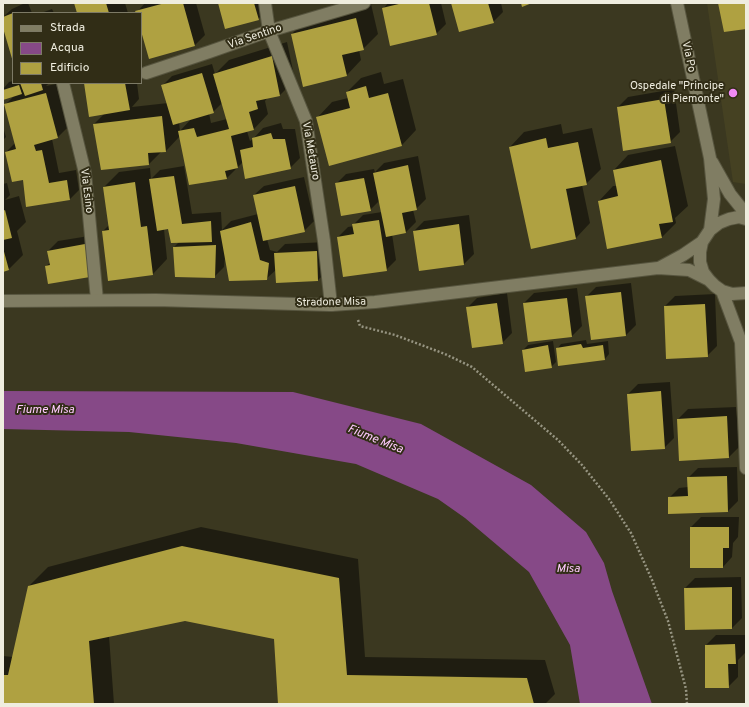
<!DOCTYPE html>
<style>
body{margin:0}
#map{position:relative;width:749px;height:707px;overflow:hidden;background:#3b3820;font-family:Overpass,sans-serif}
canvas{display:block}
.frame{position:absolute;inset:0;border:4px solid #efeddf;pointer-events:none}
.legend{position:absolute;left:12px;top:12px;width:130px;height:72px;box-sizing:border-box;background:#312d16;border:1px solid #7d7a66;margin:0;padding:5px 7px;list-style:none;font-size:12px;color:#efeddf}
.legend li{display:flex;align-items:center;gap:8px;height:20px}
.legend b{width:20px;border:1px solid #7d7a66}
</style>
<div id="map">
<canvas width="749" height="707"></canvas>
<div class="frame"></div>
<ul class="legend">
<li><b style="height:5px;background:#807d63"></b>Strada</li>
<li><b style="height:11px;background:#864987"></b>Acqua</li>
<li><b style="height:11px;background:#afa141"></b>Edificio</li>
</ul>
</div>
<script>
const context = document.querySelector('canvas').getContext('2d');
context.lineJoin = 'round';
function fillPath(path, color) { context.fillStyle = color; context.fill(path, 'evenodd'); }
const shape = rows => new Path2D(rows.map(r => 'M' + r).join(''));
function strokePath(path, color, width, dash) { context.strokeStyle = color; context.lineWidth = width; context.lineCap = dash ? 'butt' : 'round'; context.setLineDash(dash || []); context.stroke(path); }
function drawText(font, color, halo, rows, align = 'center') {
  context.font = font + ' Overpass,sans-serif'; context.lineWidth = 4; context.setLineDash([]); context.textBaseline = 'middle'; context.strokeStyle = halo; context.fillStyle = color; for (const [text, x, y, turn = 0] of rows) {
    context.save(); context.translate(x, y); context.rotate((+turn || 0) * Math.PI / 180); context.textAlign = isNaN(turn) ? turn : align; if (halo) context.strokeText(text, 0, 0); context.fillText(text, 0, 0); context.restore();
  }
}
const built = shape([
 [707,3,746,3,746,184,733,182]
]);
const water = shape([
 [3,391,293,392,421,424,531,485,586,532,604,563,612,591,652,704,580,704,570,645,529,572,465,518,438,499,356,464,236,443,129,432,3,429]
]);
const shadow = shape([
 [25,3,28,3,32,13,13,13,13,60,3,24,3,17,12,9],
 [75,3,125,3,128,13,79,13],
 [145,3,196,3,205,35,195,45,150,58,141,27,141,13,137,13,137,12],
 [219,3,267,3,268,9,258,19],
 [388,3,441,3,446,24,436,34,383,9],
 [452,3,501,3,503,12,493,22],
 [371,4,378,34,363,49,359,50,361,60,347,75,292,34,306,19],
 [52,9,54,13,41,13],
 [287,42,295,80,280,95,268,97,265,101,268,114,254,129,247,131,250,141,253,139,263,128,281,123,283,129,295,129,300,158,290,168,243,162,227,178,180,136,166,151,162,151,149,164,94,124,105,113,85,83,137,83,139,99,132,107,168,103,162,86,172,76,212,64,215,74,229,60],
 [222,103,227,119,211,123,209,113,213,112],
 [192,118,180,131,179,122],
 [381,72,384,84,403,79,416,130,402,145,318,117,332,102,348,98,347,92,361,78],
 [13,81,13,83,49,83,46,86,56,84,68,127,58,137,52,139,59,173,76,170,79,190,69,200,24,179,6,152,16,142,6,104,14,96,3,99,3,89,9,82],
 [674,89,680,132,670,142,624,149,618,107,628,97],
 [561,124,563,134,592,128,601,169,586,184,582,185,590,223,576,238,510,147,524,132],
 [3,127,6,137,3,140],
 [675,146,688,206,675,218,676,223,662,237,599,201,613,186,617,186,614,170,628,155],
 [418,156,426,199,416,209,413,210,416,222,406,232,392,234,396,260,386,270,338,237,348,227,354,226,353,225,363,215,382,212,379,201,370,210,336,184,346,174,374,169,375,172,384,163],
 [184,166,192,214,221,212,222,230,231,221,258,214,254,195,264,186,304,177,314,221,304,231,267,239,270,250,277,252,285,244,326,242,328,270,318,280,276,270,266,279,225,257,224,267,214,277,176,276,174,247,179,242,169,228,164,229,167,259,153,274,103,231,109,225,104,187,119,172,150,168,151,179,160,170],
 [7,183,10,195,5,200,19,196,26,222,17,231,23,255,9,269,3,271,3,184],
 [469,215,474,254,464,264,414,231,424,221],
 [95,235,99,266,46,266,51,262,48,251,58,241],
 [631,283,636,325,626,335,591,339,586,297,596,287],
 [577,288,582,326,572,336,524,303,534,293],
 [507,293,512,333,502,343,467,308,477,298],
 [715,294,717,346,707,356,665,306,675,296],
 [586,340,587,344,608,341,609,354,605,359,557,349,561,344],
 [553,341,556,362,551,367,523,350,528,345],
 [670,382,674,438,664,448,628,394,638,384],
 [736,407,739,447,729,457,678,419,688,409],
 [737,467,738,501,728,511,669,498,679,488,688,487,688,478,698,468],
 [701,517,739,517,738,537,733,543,732,557,723,567,691,527],
 [201,527,358,559,365,657,545,660,555,694,545,704,279,704,275,638,185,620,109,636,114,704,3,704,3,656,13,657,29,586,48,567],
 [741,577,742,618,732,628,685,588,695,578],
 [716,635,745,635,745,653,738,660,738,677,728,687,706,687,706,645]
]);
const building = shape([
 [74,3,106,3,109,13,77,13],
 [165,3,183,3,195,46,149,59,141,31,141,13,136,13,135,11],
 [218,3,254,3,259,20,225,29],
 [403,3,429,3,437,35,390,46,382,8],
 [451,3,488,3,494,23,459,32],
 [521,3,532,3,522,7],
 [718,3,746,3,746,29,724,32],
 [13,13,13,62,3,28,3,17],
 [356,18,364,50,342,55,347,76,303,87,291,34],
 [272,56,280,96,256,101,258,109,249,112,254,130,231,136,238,168,225,171,227,179,189,185,178,131,194,128,197,137,229,129,213,74],
 [202,73,214,113,173,125,161,85],
 [20,83,41,83,43,90,25,96],
 [84,83,125,83,130,110,89,117],
 [19,85,22,94,3,100,3,90],
 [366,86,369,98,388,93,402,146,329,166,316,117,350,108,346,92],
 [46,93,58,138,34,145,36,151,42,150,49,183,67,180,70,200,26,207,23,180,12,182,5,152,16,149,4,104],
 [664,99,671,143,623,151,617,107],
 [162,116,166,152,148,153,149,165,101,170,93,124],
 [271,133,273,139,285,139,291,169,245,179,240,150,253,147,252,138],
 [546,138,548,148,578,142,587,185,566,189,576,239,531,249,509,147],
 [661,160,673,222,659,224,662,238,607,249,598,201,618,196,613,170],
 [408,165,417,210,402,213,406,233,386,237,373,173],
 [174,176,182,224,211,221,212,242,171,243,168,229,157,231,149,179],
 [364,178,371,211,341,216,335,183],
 [135,182,141,227,147,226,153,275,108,281,102,231,109,230,103,187],
 [295,186,305,232,263,241,253,195],
 [5,210,12,238,3,240,3,211],
 [379,220,387,271,343,277,337,237,354,234,352,224],
 [251,222,260,260,269,263,267,280,229,281,220,231],
 [459,224,464,265,419,271,413,231],
 [85,244,90,277,48,284,45,266,50,265,47,251],
 [216,245,215,278,175,277,173,247],
 [3,248,9,270,3,272],
 [317,251,318,281,276,283,274,253],
 [621,292,626,336,591,340,585,296],
 [567,298,572,337,528,342,523,303],
 [497,303,503,344,472,348,466,307],
 [705,304,708,357,666,359,664,306],
 [581,344,583,348,603,345,605,360,558,366,556,348],
 [548,345,552,368,525,372,522,350],
 [661,391,665,449,631,451,627,394],
 [727,416,729,458,679,461,677,419],
 [727,476,728,512,668,514,668,497,688,496,687,477],
 [690,527,729,527,729,548,723,548,723,568,690,568],
 [182,546,339,578,347,675,527,678,534,704,278,704,274,639,185,621,89,641,94,704,3,704,3,675,8,675,28,586],
 [732,587,732,629,685,630,684,588],
 [735,644,736,664,728,664,729,688,705,688,705,645]
]);
const path = shape([
 [358,320,360,326,395,335,445,354,472,367,558,440,582,465,609,499,631,533,652,580,668,621,686,689,687,704]
]);
const street = shape([
 [265,3,269,31,306,121,324,241,331,305],
 [146,73,209,52,269,31,364,3],
 [63,83,85,173,97,300]
]);
const secondary = shape([
 [677,3,710,158,714,199,710,230],
 [712,162,730,194,746,214],
 [746,219,739,217,729,219,719,223,710,230,702,242,700,252,700,262,703,272,709,280,715,286,722,291,732,294,746,293],
 [659,268,683,255,702,242],
 [722,291,741,342,746,468],
 [3,301,156,300,331,305,375,302,658,268,689,270,709,280]
]);
const markers = [
 [733,93,5,"#f18af4"]
];
const streetNames = [
 ["Via Sentino",255,37,-19],
 ["Via Po",688,57,78],
 ["Via Metauro",310,151,80],
 ["Via Esino",86,191,83],
 ["Stradone Misa",331,303,-1]
];
const poiNames = [
 ["Ospedale \"Principe",724,87],
 ["di Piemonte\"",724,100]
];
const waterNames = [
 ["Fiume Misa",45,411],
 ["Fiume Misa",375,440,22],
 ["Misa",568,570]
];
fillPath(built, '#454122');
fillPath(water, '#864987');
fillPath(shadow, '#0007');
fillPath(building, '#afa141');
strokePath(street, '#57553f', 14);
strokePath(secondary, '#57553f', 14);
strokePath(path, '#979582', 2.5, [2, 2]);
strokePath(street, '#807d63', 12);
strokePath(secondary, '#807d63', 12);
for (const [x, y, r, color] of markers) { const dot = new Path2D(); dot.arc(x, y, r, 0, 2 * Math.PI); context.fillStyle = color; context.fill(dot); strokePath(dot, '#312d16', 1.5); }
drawText('11px', '#efeddf', '#312d16', streetNames);
drawText('11px', '#efeddf', '#312d16', poiNames, 'right');
drawText('italic 12px', '#ffcbff', '#312d16', waterNames);
</script>
